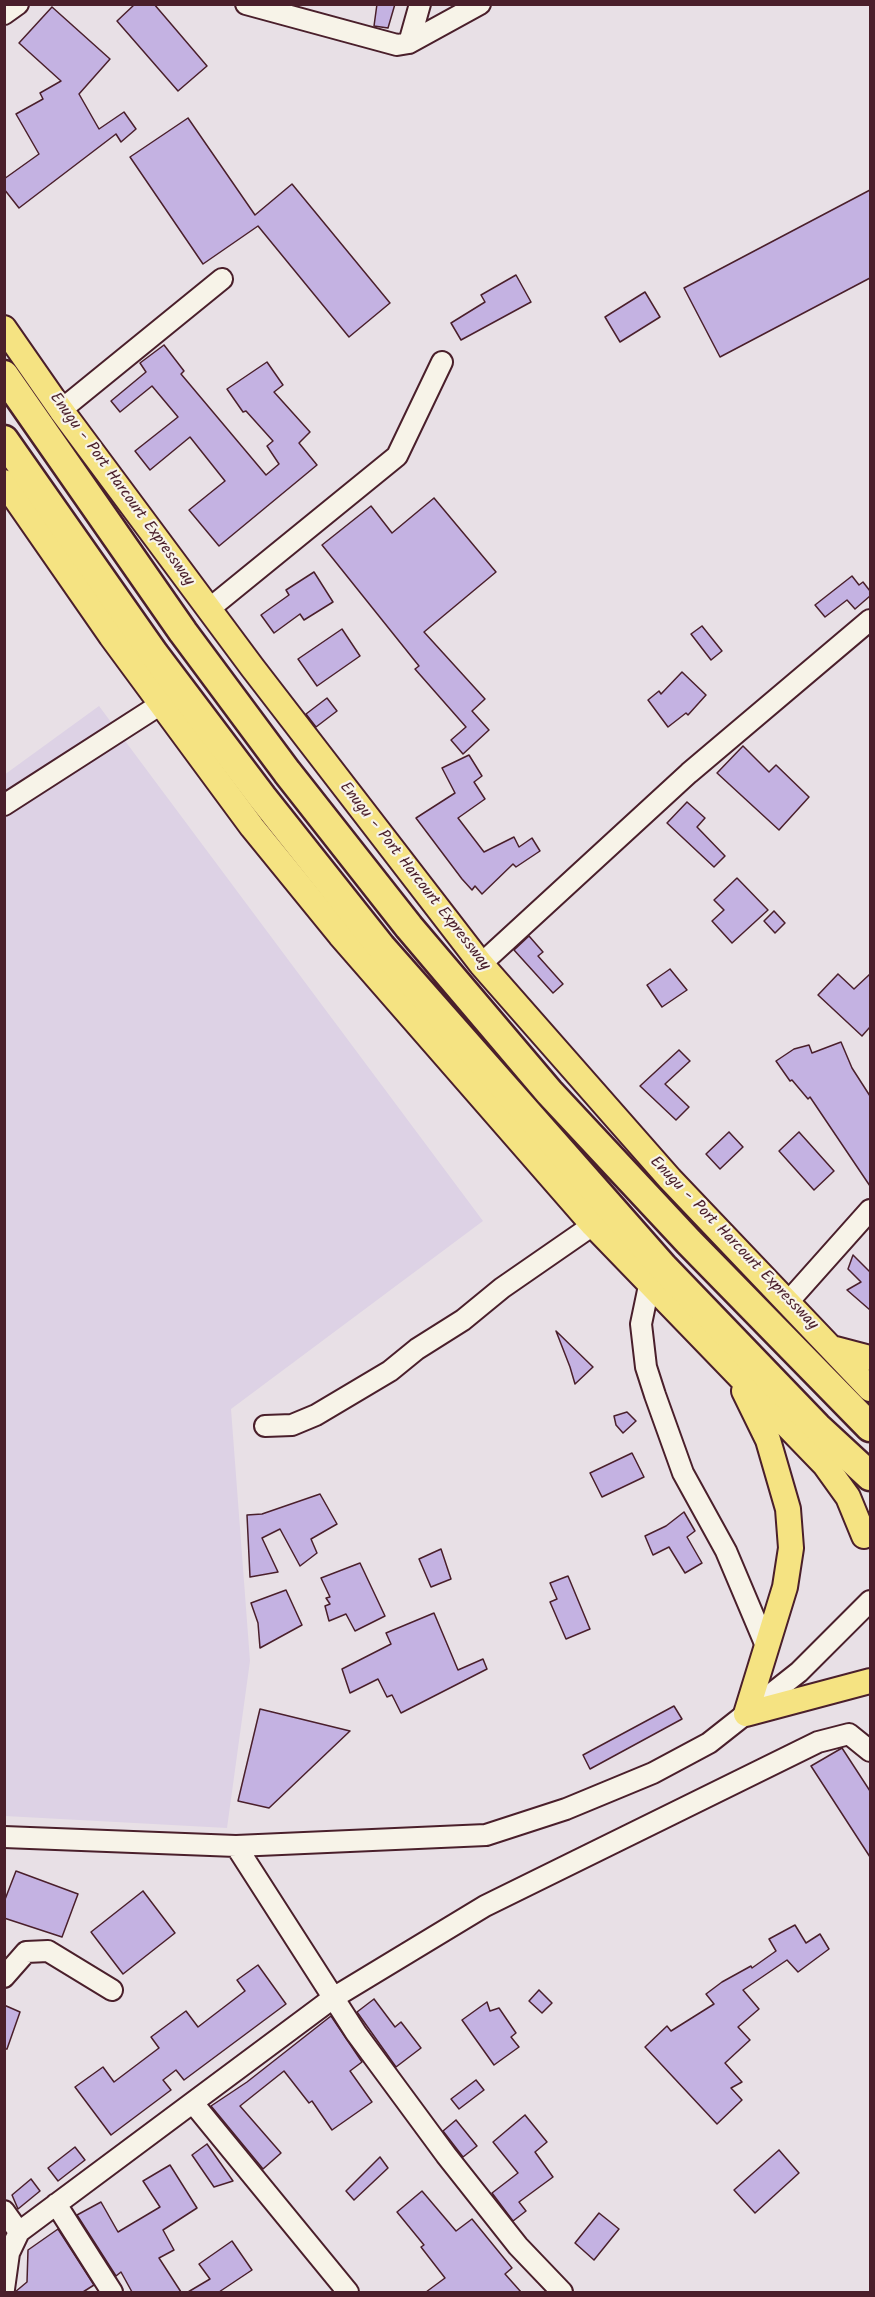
<!DOCTYPE html>
<style>
body{margin:0}
#map{position:relative;width:875px;height:2297px;overflow:hidden;background:#e8e0e6;font-family:Kalam,sans-serif}
canvas{display:block}
.frame{position:absolute;inset:0;border:6px solid #4a1f2b;pointer-events:none}
</style>
<div id="map">
<canvas width="875" height="2297"></canvas>
<div class="frame"></div>
</div>
<script>
const context = document.querySelector('canvas').getContext('2d');
context.lineJoin = 'round';
function fillPath(path, color) { context.fillStyle = color; context.fill(path, 'evenodd'); }
const shape = rows => new Path2D(rows.map(r => 'M' + r).join(''));
function strokePath(path, color, width, dash) { context.strokeStyle = color; context.lineWidth = width; context.lineCap = dash ? 'butt' : 'round'; context.setLineDash(dash || []); context.stroke(path); }
function drawText(font, color, halo, rows, align = 'center') {
  context.font = font + ' Kalam,sans-serif'; context.lineWidth = 4.5; context.setLineDash([]); context.textBaseline = 'middle'; context.strokeStyle = halo; context.fillStyle = color; for (const [text, x, y, turn = 0] of rows) {
    context.save(); context.translate(x, y); context.rotate((+turn || 0) * Math.PI / 180); context.textAlign = isNaN(turn) ? turn : align; if (halo) context.strokeText(text, 0, 0); context.fillText(text, 0, 0); context.restore();
  }
}
const built = shape([
 [99,706,483,1221,231,1409,250,1661,227,1828,5,1816,4,775]
]);
const building = shape([
 [135,4,154,4,207,66,178,91,117,21,135,4],
 [377,4,395,4,388,28,374,26,377,4],
 [52,7,110,59,79,94,99,129,124,112,136,129,121,142,116,134,19,208,4,189,4,179,39,154,16,114,43,99,40,93,61,81,19,43,52,7],
 [188,118,255,215,292,184,390,303,349,337,258,226,203,264,130,157,188,118],
 [870,190,870,278,720,357,684,288,870,190],
 [516,275,531,302,461,340,451,323,485,302,481,295,516,275],
 [645,292,660,317,620,342,605,317,645,292],
 [164,345,184,371,181,374,266,475,279,464,267,446,273,441,246,411,243,412,227,389,267,362,283,385,274,392,310,432,299,443,317,465,219,546,189,510,225,481,190,437,150,470,135,451,178,417,152,386,120,412,111,401,146,372,140,363,164,345],
 [434,498,496,572,424,632,485,699,472,711,489,730,463,754,451,740,466,727,415,669,419,666,322,545,371,506,392,533,434,498],
 [314,572,333,602,304,620,300,614,274,633,261,615,289,595,286,590,314,572],
 [852,576,859,585,863,582,870,591,870,596,855,609,847,600,825,617,815,605,852,576],
 [702,626,722,651,711,660,691,634,702,626],
 [342,629,360,656,317,686,298,659,342,629],
 [682,672,706,695,688,715,686,713,668,727,648,700,659,691,661,694,682,672],
 [327,698,337,711,316,727,306,714,327,698],
 [743,746,769,772,776,765,809,797,779,830,717,773,743,746],
 [469,755,482,776,474,782,485,799,458,818,484,852,514,837,519,847,532,838,540,851,516,867,513,864,482,894,475,886,472,890,462,879,416,818,455,793,442,768,469,755],
 [687,802,705,818,697,827,725,856,714,867,667,823,687,802],
 [737,878,768,910,732,943,712,921,724,910,714,900,737,878],
 [774,911,785,923,775,933,764,921,774,911],
 [529,936,543,952,538,956,563,984,553,993,514,950,529,936],
 [670,969,687,990,662,1007,647,985,670,969],
 [838,974,854,989,870,974,870,1027,862,1036,818,995,838,974],
 [841,1042,852,1068,870,1096,870,1186,810,1097,808,1099,792,1080,790,1081,776,1061,794,1049,809,1045,812,1053,841,1042],
 [679,1050,690,1061,665,1084,689,1107,676,1120,640,1086,679,1050],
 [729,1132,743,1147,720,1169,706,1154,729,1132],
 [799,1132,834,1171,814,1190,779,1151,799,1132],
 [853,1255,870,1272,870,1310,847,1290,861,1282,848,1269,853,1255],
 [556,1331,593,1367,575,1384,570,1367,556,1331],
 [627,1412,636,1421,623,1433,616,1425,614,1416,627,1412],
 [632,1453,644,1477,602,1497,590,1473,632,1453],
 [320,1494,337,1524,311,1539,317,1553,300,1566,280,1529,262,1538,278,1572,250,1577,247,1515,262,1514,320,1494],
 [684,1512,695,1531,687,1537,702,1563,685,1573,669,1547,653,1555,645,1536,666,1526,684,1512],
 [441,1549,451,1579,431,1587,419,1559,441,1549],
 [360,1563,385,1616,355,1631,346,1614,329,1621,325,1606,330,1604,326,1598,330,1597,321,1578,360,1563],
 [568,1576,590,1629,566,1639,550,1602,557,1599,550,1583,568,1576],
 [286,1590,302,1625,260,1648,258,1623,251,1603,286,1590],
 [434,1613,458,1670,483,1659,487,1669,401,1713,392,1695,387,1697,378,1679,350,1693,342,1669,391,1644,386,1633,434,1613],
 [674,1706,682,1719,590,1769,583,1755,674,1706],
 [260,1709,350,1731,269,1808,238,1801,260,1709],
 [842,1748,870,1791,870,1857,811,1766,842,1748],
 [16,1871,78,1894,62,1937,4,1918,4,1902,16,1871],
 [143,1891,175,1933,123,1974,91,1932,143,1891],
 [795,1925,806,1943,820,1934,829,1949,798,1972,787,1960,743,1990,759,2009,738,2027,750,2040,725,2063,742,2082,731,2088,742,2100,717,2124,645,2047,667,2026,671,2031,714,2004,706,1994,722,1982,751,1966,752,1968,776,1951,769,1939,795,1925],
 [258,1965,286,2004,184,2080,176,2070,163,2080,171,2090,111,2135,75,2087,103,2067,114,2082,159,2048,151,2037,186,2011,198,2027,245,1991,237,1980,258,1965],
 [539,1990,552,2003,542,2013,529,2001,539,1990],
 [374,1999,395,2027,401,2022,421,2048,396,2067,357,2012,374,1999],
 [487,2002,490,2011,499,2008,516,2033,511,2037,519,2047,494,2065,462,2020,487,2002],
 [4,2005,20,2012,7,2049,4,2049,4,2005],
 [331,2016,362,2062,350,2071,372,2102,332,2130,312,2101,309,2103,284,2071,240,2106,281,2153,263,2169,211,2106,247,2082,331,2016],
 [476,2080,484,2090,459,2109,451,2099,476,2080],
 [525,2115,547,2142,535,2152,553,2177,519,2202,526,2211,513,2221,492,2193,518,2173,493,2142,525,2115],
 [456,2120,477,2146,463,2157,443,2131,456,2120],
 [207,2144,233,2181,214,2187,192,2155,207,2144],
 [75,2147,85,2160,58,2181,48,2168,75,2147],
 [779,2150,799,2173,755,2213,734,2190,779,2150],
 [380,2157,388,2168,354,2200,346,2191,380,2157],
 [170,2165,197,2208,163,2230,174,2250,159,2258,181,2292,132,2292,121,2272,116,2276,77,2215,101,2202,118,2232,160,2207,143,2181,170,2165],
 [31,2179,40,2191,18,2209,12,2195,31,2179],
 [422,2191,456,2231,472,2219,512,2268,505,2274,521,2292,426,2292,445,2278,421,2247,424,2245,397,2212,422,2191],
 [599,2213,619,2229,594,2260,575,2243,599,2213],
 [58,2229,94,2285,83,2292,15,2292,27,2282,28,2250,58,2229],
 [232,2241,252,2270,219,2292,188,2292,210,2279,199,2264,232,2241]
]);
const minor = shape([
 [246,4,397,45,409,43,480,4],
 [4,14,18,4],
 [409,43,420,4],
 [61,410,222,279],
 [209,609,397,456,442,362],
 [4,805,161,704],
 [481,964,689,773,870,620],
 [650,1281,641,1324,646,1367,655,1395,683,1473,726,1551,767,1648],
 [788,1302,870,1210],
 [265,1426,292,1425,316,1415,390,1371,417,1349,463,1320,502,1288,593,1225],
 [4,1837,236,1846,486,1835,566,1809,653,1773,709,1743,799,1672,870,1601],
 [236,1846,356,2033,446,2155,518,2246,562,2292],
 [4,1977,26,1952,48,1951,112,1990],
 [193,2103,348,2292],
 [56,2204,112,2292],
 [4,2211,19,2232],
 [4,2289,9,2253,19,2232,333,1998,485,1906,818,1742,849,1734,870,1751]
]);
const major = shape([
 [4,328,61,410,252,667,481,964,670,1179,870,1389],
 [4,482,111,636,252,827,340,935,593,1225,825,1465,848,1497,864,1536],
 [832,1348,870,1358],
 [744,1391,768,1440,788,1509,791,1548,785,1587,746,1714,870,1681]
]);
const highway = shape([
 [4,375,183,632,287,772,409,927,549,1092,689,1242,870,1427],
 [4,440,154,654,262,797,381,947,663,1267,817,1427,870,1476]
]);
const streetNames = [
 ["Enugu - Port Harcourt Expressway",121,490,54],
 ["Enugu - Port Harcourt Expressway",414,877,52],
 ["Enugu - Port Harcourt Expressway",733,1244,46]
];
fillPath(built, '#ddd2e5');
fillPath(building, '#c4b2e2');
strokePath(building, '#4a1f2b', 1.5);
strokePath(minor, '#4a1f2b', 24);
strokePath(major, '#4a1f2b', 28);
strokePath(highway, '#4a1f2b', 33);
strokePath(minor, '#f7f3e8', 20);
strokePath(major, '#f5e382', 24);
strokePath(highway, '#f5e382', 28);
drawText('16px', '#4a1f2b', '#f7f3e8', streetNames);
</script>
